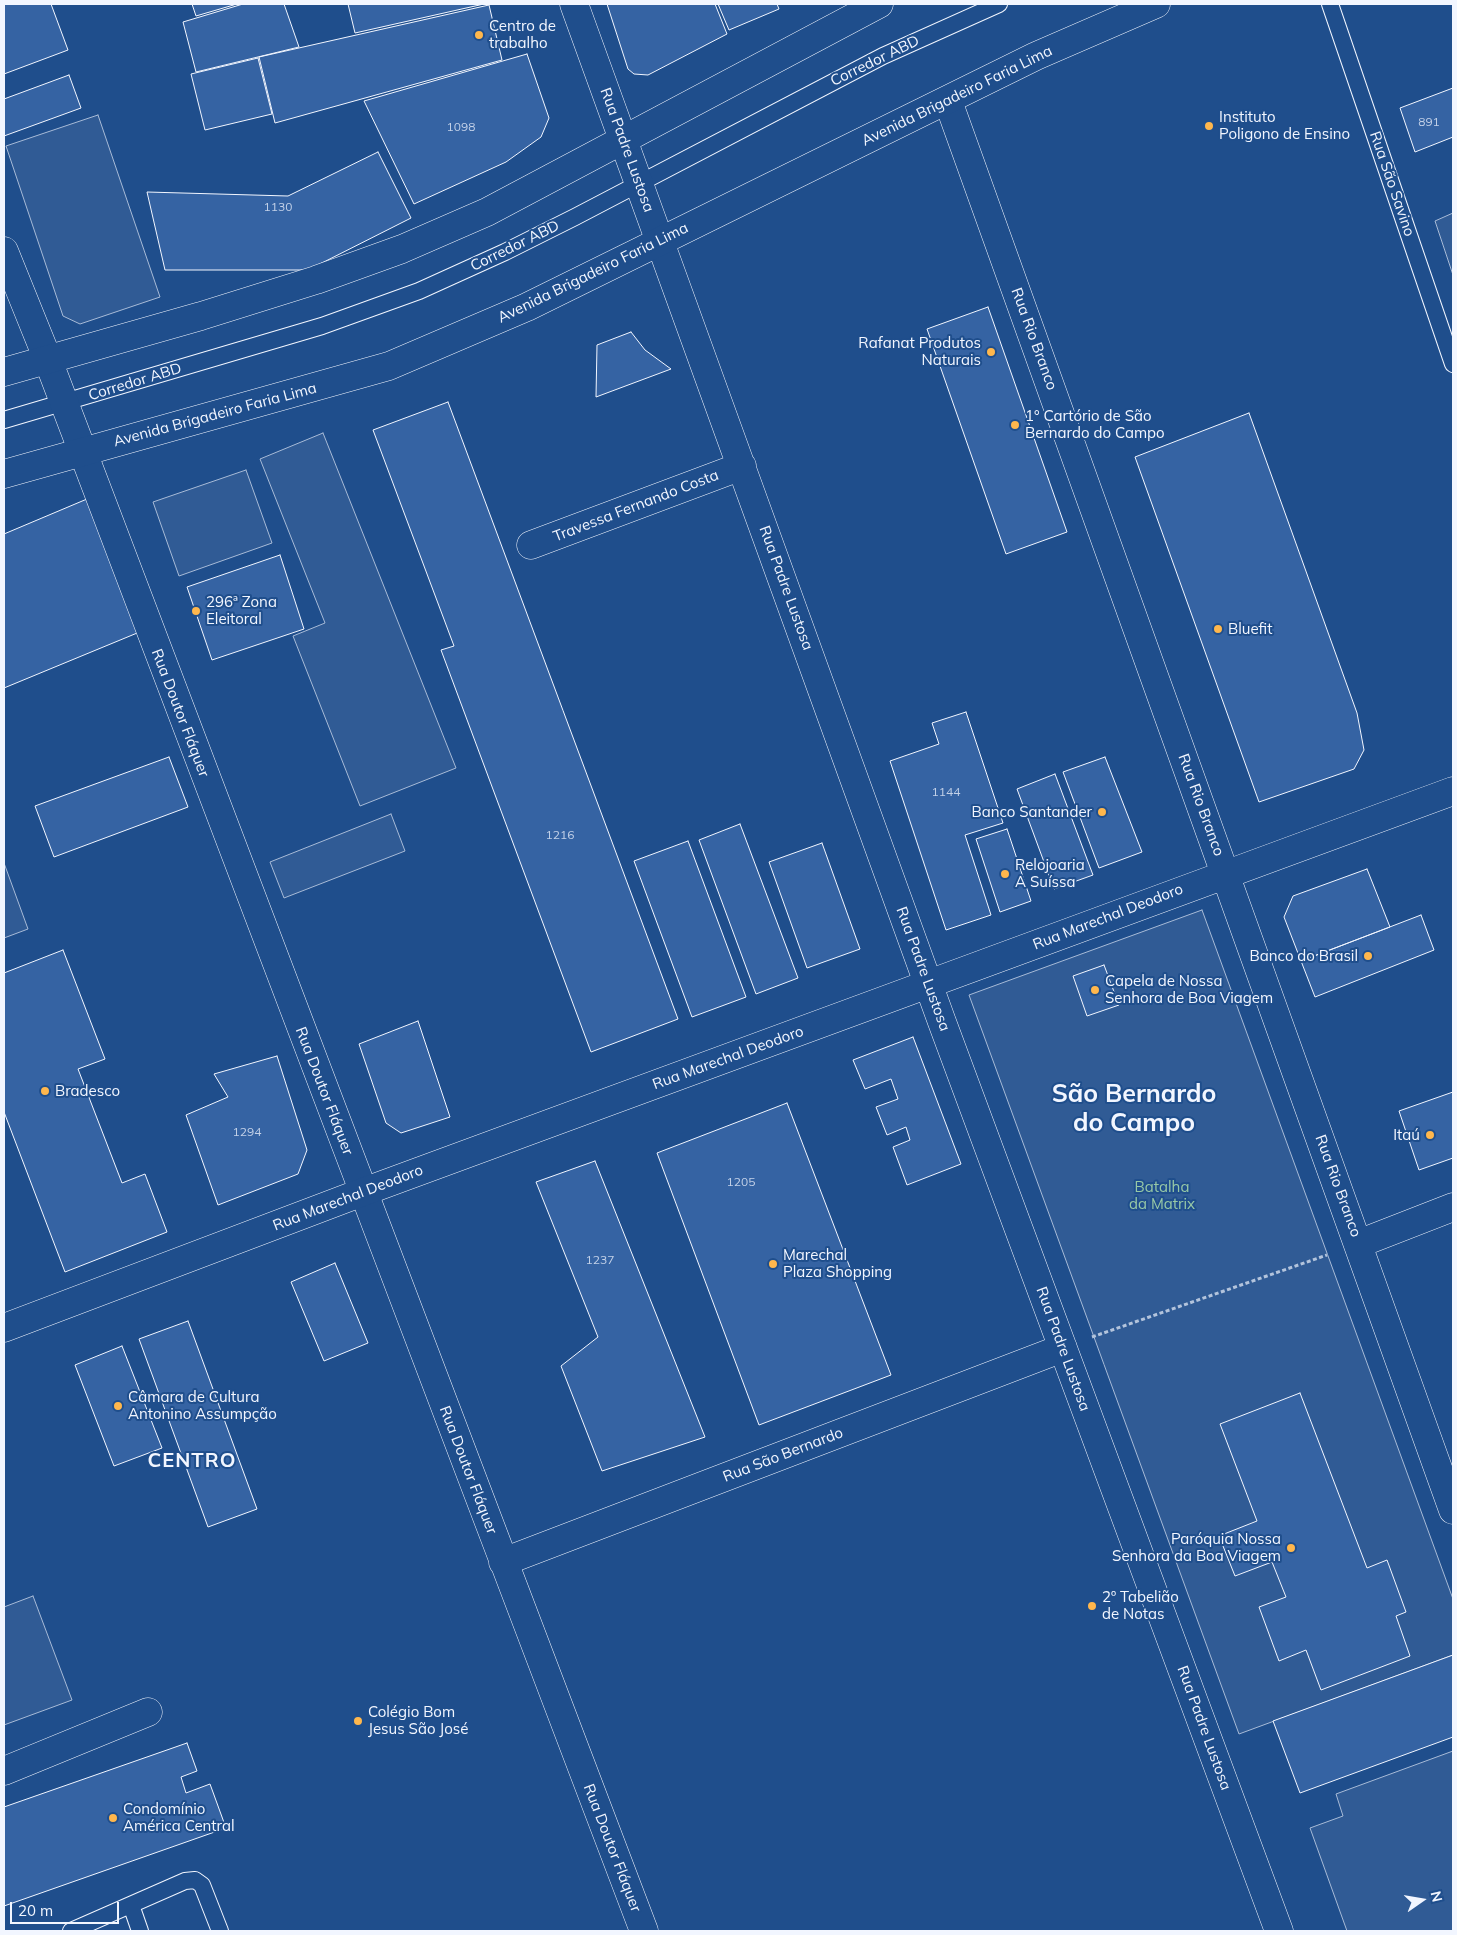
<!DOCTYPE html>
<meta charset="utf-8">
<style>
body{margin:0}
#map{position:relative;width:1457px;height:1935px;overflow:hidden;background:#1f4e8c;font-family:Mulish,sans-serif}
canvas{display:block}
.frame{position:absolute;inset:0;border:5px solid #f2f6ff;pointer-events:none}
.north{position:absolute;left:1397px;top:1875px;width:50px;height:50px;-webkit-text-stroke:4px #1f4e8c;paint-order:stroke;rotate:77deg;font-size:14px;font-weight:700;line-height:20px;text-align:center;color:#f2f6ff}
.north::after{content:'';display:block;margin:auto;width:18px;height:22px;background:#f2f6ff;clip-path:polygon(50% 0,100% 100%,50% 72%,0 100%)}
.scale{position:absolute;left:10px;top:1902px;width:109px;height:22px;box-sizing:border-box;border:2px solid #f2f6ff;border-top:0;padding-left:6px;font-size:15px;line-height:18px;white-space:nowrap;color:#f2f6ff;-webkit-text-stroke:4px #1f4e8c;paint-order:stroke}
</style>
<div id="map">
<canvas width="1457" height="1935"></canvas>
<div class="frame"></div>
<div class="north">N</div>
<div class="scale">20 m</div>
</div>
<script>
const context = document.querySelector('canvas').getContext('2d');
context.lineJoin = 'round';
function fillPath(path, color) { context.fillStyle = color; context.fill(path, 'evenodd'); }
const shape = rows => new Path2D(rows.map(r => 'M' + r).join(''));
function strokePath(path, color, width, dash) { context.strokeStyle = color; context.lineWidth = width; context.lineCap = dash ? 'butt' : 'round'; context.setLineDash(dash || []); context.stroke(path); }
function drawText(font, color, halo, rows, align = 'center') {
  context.font = font + ' Mulish,sans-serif'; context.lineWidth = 4; context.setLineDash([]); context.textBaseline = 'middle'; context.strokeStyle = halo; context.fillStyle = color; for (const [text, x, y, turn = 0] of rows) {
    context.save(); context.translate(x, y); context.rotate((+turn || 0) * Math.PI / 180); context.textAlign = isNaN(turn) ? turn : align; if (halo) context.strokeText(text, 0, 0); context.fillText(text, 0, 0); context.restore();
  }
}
const built = shape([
 [98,115,160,297,80,324,63,316,6,146,98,115],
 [1453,213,1453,275,1435,221,1453,213],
 [323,433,456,768,360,806,293,636,325,623,260,459,323,433],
 [246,470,272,543,179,576,153,502,246,470],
 [391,814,405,851,284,898,270,862,391,814],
 [4,863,28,929,4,938,4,863],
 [1202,910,1453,1599,1453,1655,1239,1734,969,995,1202,910],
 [33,1596,72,1700,4,1725,4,1607,33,1596],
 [1453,1751,1453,1931,1347,1931,1310,1828,1343,1816,1336,1794,1453,1751]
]);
const building = shape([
 [4,4,51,4,68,50,4,74,4,4],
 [192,4,237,4,196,16,192,4],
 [243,4,284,4,299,47,196,72,183,22,243,4],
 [348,4,484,4,355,33,348,4],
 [607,4,715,4,727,34,648,75,634,74,628,69,607,4],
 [718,4,777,4,779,9,729,30,718,4],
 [489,5,502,60,275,123,259,57,489,5],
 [527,54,549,118,541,137,506,162,414,204,364,101,527,54],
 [258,58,272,114,205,130,191,74,258,58],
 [69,75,81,108,4,136,4,99,69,75],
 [1453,88,1453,137,1415,152,1400,108,1453,88],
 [378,152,411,218,308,270,165,270,147,192,288,196,378,152],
 [988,307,1067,532,1006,554,927,329,988,307],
 [631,332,645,350,671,369,596,397,597,345,631,332],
 [448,402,678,1019,591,1052,441,650,454,646,373,430,448,402],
 [1249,413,1357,713,1364,750,1354,769,1259,802,1135,457,1249,413],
 [87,499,142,631,4,688,4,534,87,499],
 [280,555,304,629,212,660,187,587,280,555],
 [966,712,1003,823,965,835,991,915,946,930,890,761,939,744,932,723,966,712],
 [169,757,188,807,54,857,35,806,169,757],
 [1105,757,1142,852,1099,868,1063,772,1105,757],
 [1055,774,1093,875,1054,889,1017,789,1055,774],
 [740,824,798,978,756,994,699,840,740,824],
 [1007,829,1031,901,1000,912,976,839,1007,829],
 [688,841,746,997,692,1017,634,861,688,841],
 [822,843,860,949,807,968,769,862,822,843],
 [1367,869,1390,927,1301,961,1284,917,1293,896,1367,869],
 [1421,915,1434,950,1315,997,1301,961,1421,915],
 [63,950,105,1059,78,1069,122,1183,145,1174,167,1232,65,1272,4,1112,4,973,63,950],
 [1104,965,1119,1005,1087,1016,1073,976,1104,965],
 [418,1021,450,1117,401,1133,386,1123,359,1044,418,1021],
 [913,1037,961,1164,907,1185,893,1147,910,1140,906,1127,887,1135,876,1107,898,1099,891,1079,865,1089,853,1060,913,1037],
 [277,1056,307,1150,298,1174,218,1205,186,1115,228,1097,214,1074,277,1056],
 [1453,1092,1453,1158,1419,1170,1399,1111,1453,1092],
 [787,1103,891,1375,759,1425,657,1153,787,1103],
 [595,1161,705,1437,602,1471,561,1366,598,1337,536,1182,595,1161],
 [335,1263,368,1343,324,1361,291,1282,335,1263],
 [188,1321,257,1509,208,1527,139,1339,188,1321],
 [122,1346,162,1448,114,1466,75,1365,122,1346],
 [1300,1393,1367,1568,1387,1560,1406,1612,1396,1616,1410,1656,1321,1690,1306,1650,1279,1661,1259,1607,1286,1597,1272,1562,1235,1576,1219,1536,1257,1521,1220,1424,1300,1393],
 [1453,1655,1453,1737,1300,1793,1273,1721,1453,1655],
 [187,1743,197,1771,181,1777,186,1793,210,1784,226,1828,4,1906,4,1807,187,1743]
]);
const path = shape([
 [1092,1337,1327,1255]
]);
const lane = shape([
 [1330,4,1453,364],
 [4,420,322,326,419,291,505,252,575,217,883,56,999,4],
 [131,1905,140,1931],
 [71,1931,185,1881,195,1880,202,1885,220,1931]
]);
const street = shape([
 [574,4,942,1022,1279,1931],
 [4,251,48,360,644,1931],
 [531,545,742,466],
 [503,1562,1063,1348],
 [4,1771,148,1712]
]);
const secondary = shape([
 [948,101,1453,1510],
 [1358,1244,1453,1207],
 [4,1328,363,1192,1453,791]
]);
const primary = shape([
 [4,372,201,316,316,280,402,249,487,212,879,4],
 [4,474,389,366,527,307,1036,56,1156,4]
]);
const markers = [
 [479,35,5,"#ffb74d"],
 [1209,126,5,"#ffb74d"],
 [991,352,5,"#ffb74d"],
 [1015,425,5,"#ffb74d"],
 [196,611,5,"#ffb74d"],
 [1218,629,5,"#ffb74d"],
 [1102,812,5,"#ffb74d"],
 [1005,874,5,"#ffb74d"],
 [1368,956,5,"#ffb74d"],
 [1095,990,5,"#ffb74d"],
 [45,1091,5,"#ffb74d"],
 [1430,1135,5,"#ffb74d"],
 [773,1264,5,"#ffb74d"],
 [118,1406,5,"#ffb74d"],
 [1291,1548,5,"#ffb74d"],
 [1092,1606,5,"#ffb74d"],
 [358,1721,5,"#ffb74d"],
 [113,1818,5,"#ffb74d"]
];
const numberNames = [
 ["891",1429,122],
 ["1098",461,127],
 ["1130",278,207],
 ["1144",946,792],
 ["1216",560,835],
 ["1294",247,1132],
 ["1205",741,1182],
 ["1237",600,1260]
];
const poiNames = [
 ["Centro de",489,26],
 ["trabalho",489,43],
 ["Instituto",1219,117],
 ["Poligono de Ensino",1219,134],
 ["Rafanat Produtos",981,343,"right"],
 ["Naturais",981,360,"right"],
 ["1° Cartório de São",1025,416],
 ["Bernardo do Campo",1025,433],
 ["296ª Zona",206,602],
 ["Eleitoral",206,619],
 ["Bluefit",1228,629],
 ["Banco Santander",1092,812,"right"],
 ["Relojoaria",1015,865],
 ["A Suíssa",1015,882],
 ["Banco do Brasil",1358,956,"right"],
 ["Capela de Nossa",1105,981],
 ["Senhora de Boa Viagem",1105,998],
 ["Bradesco",55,1091],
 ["Itaú",1420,1135,"right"],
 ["Marechal",783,1255],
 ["Plaza Shopping",783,1272],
 ["Câmara de Cultura",128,1397],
 ["Antonino Assumpção",128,1414],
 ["Paróquia Nossa",1281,1539,"right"],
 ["Senhora da Boa Viagem",1281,1556,"right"],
 ["2º Tabelião",1102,1597],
 ["de Notas",1102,1614],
 ["Colégio Bom",368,1712],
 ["Jesus São José",368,1729],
 ["Condomínio",123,1809],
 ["América Central",123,1826]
];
const streetNames = [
 ["Corredor ABD",875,61,-26],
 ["Avenida Brigadeiro Faria Lima",957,96,-26],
 ["Rua Padre Lustosa",627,150,70],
 ["Rua São Savino",1392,184,71],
 ["Corredor ABD",515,246,-26],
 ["Avenida Brigadeiro Faria Lima",593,273,-26],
 ["Rua Rio Branco",1034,339,70],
 ["Corredor ABD",135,382,-17],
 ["Avenida Brigadeiro Faria Lima",215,415,-15],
 ["Travessa Fernando Costa",636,506,-21],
 ["Rua Padre Lustosa",786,588,70],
 ["Rua Doutor Fláquer",180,713,69],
 ["Rua Rio Branco",1201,805,70],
 ["Rua Marechal Deodoro",1108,917,-21],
 ["Rua Padre Lustosa",923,969,70],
 ["Rua Marechal Deodoro",728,1058,-20],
 ["Rua Doutor Fláquer",324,1091,69],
 ["Rua Rio Branco",1338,1186,70],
 ["Rua Marechal Deodoro",348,1198,-21],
 ["Rua Padre Lustosa",1063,1349,70],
 ["Rua São Bernardo",783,1455,-21],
 ["Rua Doutor Fláquer",468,1470,69],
 ["Rua Padre Lustosa",1204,1728,70],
 ["Rua Doutor Fláquer",612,1848,69]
];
const parkNames = [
 ["Batalha",1162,1187],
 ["da Matrix",1162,1204]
];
const districtNames = [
 ["CENTRO",192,1461]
];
const townNames = [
 ["São Bernardo",1134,1094],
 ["do Campo",1134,1123]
];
fillPath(built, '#305b95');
strokePath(built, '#a8bbd7', 1);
fillPath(building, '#3563a3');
strokePath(building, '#f2f6ff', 1);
strokePath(lane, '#f2f6ff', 18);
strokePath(street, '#f2f6ff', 29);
strokePath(secondary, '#f2f6ff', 29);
strokePath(primary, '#f2f6ff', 29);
strokePath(path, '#b3c4dc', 3, [4, 2.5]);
strokePath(lane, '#1f4e8c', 16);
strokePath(street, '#1f4e8c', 28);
strokePath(secondary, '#1f4e8c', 28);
strokePath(primary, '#1f4e8c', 28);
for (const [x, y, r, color] of markers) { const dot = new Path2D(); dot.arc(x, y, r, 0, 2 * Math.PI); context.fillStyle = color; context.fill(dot); strokePath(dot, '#1f4e8c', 2); }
drawText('12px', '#c3d1e8', null, numberNames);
drawText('15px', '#f2f6ff', '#1f4e8c', poiNames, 'left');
drawText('15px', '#f2f6ff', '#1f4e8c', streetNames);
drawText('15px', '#97c8a6', '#1f4e8c', parkNames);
context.letterSpacing = '1px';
drawText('bold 20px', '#f2f6ff', '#1f4e8c', districtNames);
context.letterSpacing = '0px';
drawText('bold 25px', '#f2f6ff', '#1f4e8c', townNames);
</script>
